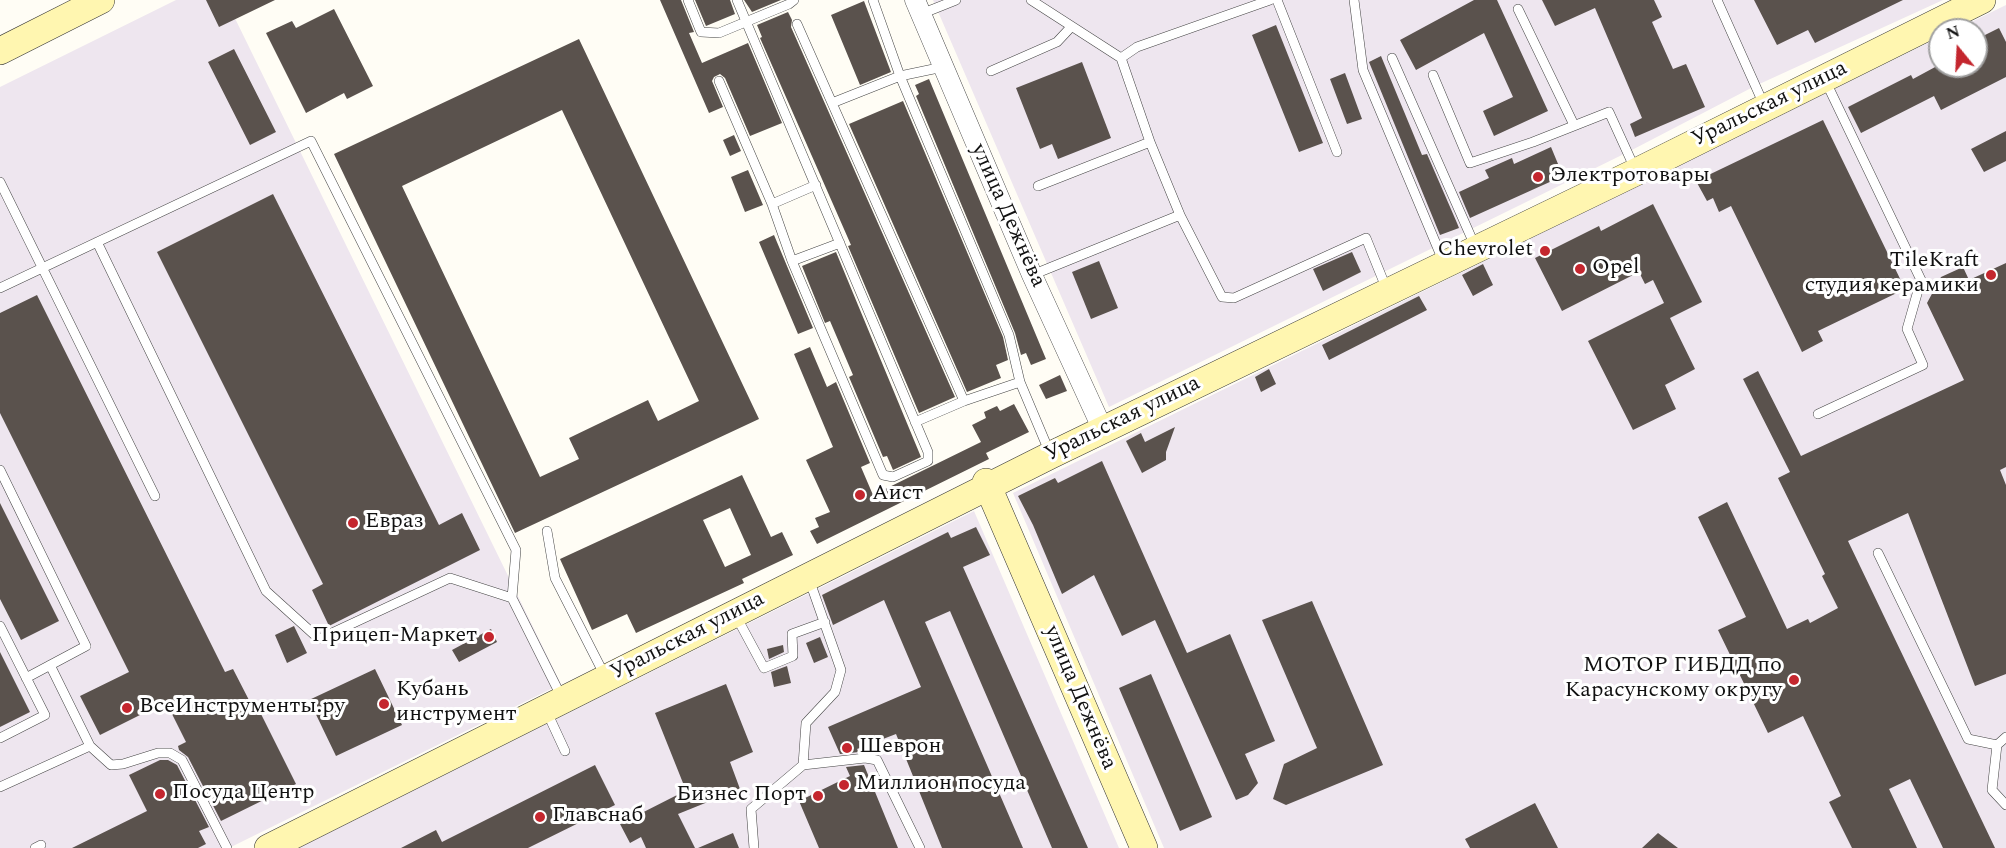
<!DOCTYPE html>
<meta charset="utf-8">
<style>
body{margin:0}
#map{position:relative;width:2006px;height:848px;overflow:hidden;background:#fffdf5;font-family:Spectral,serif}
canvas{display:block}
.north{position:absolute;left:1928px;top:18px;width:60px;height:60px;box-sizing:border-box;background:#fff;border:2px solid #a0a0a0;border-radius:50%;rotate:342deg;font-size:16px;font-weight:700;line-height:24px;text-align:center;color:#111}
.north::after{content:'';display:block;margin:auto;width:21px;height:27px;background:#c4262e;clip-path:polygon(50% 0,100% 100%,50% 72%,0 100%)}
</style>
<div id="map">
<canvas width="2006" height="848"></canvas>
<div class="north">N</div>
</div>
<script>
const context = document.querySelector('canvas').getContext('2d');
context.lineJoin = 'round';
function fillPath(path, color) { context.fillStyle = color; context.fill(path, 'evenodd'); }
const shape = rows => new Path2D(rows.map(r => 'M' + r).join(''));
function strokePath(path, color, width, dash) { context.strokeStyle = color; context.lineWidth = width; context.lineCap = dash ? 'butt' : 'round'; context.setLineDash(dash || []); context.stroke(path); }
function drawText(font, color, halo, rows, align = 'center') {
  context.font = font + ' Spectral,serif'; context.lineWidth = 6; context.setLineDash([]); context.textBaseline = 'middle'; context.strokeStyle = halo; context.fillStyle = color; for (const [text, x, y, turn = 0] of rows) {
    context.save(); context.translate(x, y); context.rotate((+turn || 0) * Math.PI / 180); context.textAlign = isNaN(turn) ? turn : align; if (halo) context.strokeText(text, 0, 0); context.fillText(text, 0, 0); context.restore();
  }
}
const industrial = shape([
 [176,0,226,0,561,684,229,848,0,848,0,87],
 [933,0,1943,0,1755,86,1628,152,1109,407],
 [2006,5,2006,848,1164,848,1013,493,1940,37,1940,66,1976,66,1976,30,1955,30],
 [974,511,1119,848,298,848]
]);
const building = shape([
 [206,0,275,0,219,27],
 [660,0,681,0,694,32,689,33,702,63,748,43,782,123,750,136,725,78,720,74,714,77,712,81,723,107,709,113],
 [695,0,730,0,735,14,706,26],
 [744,0,781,0,752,12],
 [1474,0,1497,0,1548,111,1494,136,1483,111,1513,97,1484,33,1416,70,1400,40],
 [1542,0,1654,0,1662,17,1652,22,1673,69,1686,64,1705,107,1635,137,1630,124,1642,118,1595,8,1555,26],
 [1754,0,1903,0,1815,43,1808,30,1777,45],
 [864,1,891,72,860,85,831,15],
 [334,9,373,86,347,99,344,93,306,113,266,33,292,21,296,28],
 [788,12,792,20,791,27,955,397,919,413,848,246,851,245,760,38,762,37,757,25],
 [1276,25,1323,143,1299,152,1252,35],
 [1999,28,2006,42,2006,77,1941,110,1934,96,1861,133,1848,107,1911,75,1913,79,1937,66,1976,66,1976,47,1986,42,1983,36],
 [579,39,759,419,515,533,334,154],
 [562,110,699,401,658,421,648,400,569,438,579,459,540,477,402,186],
 [234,49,276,132,250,145,208,62],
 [1381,56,1422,155,1427,154,1457,223,1459,228,1440,235,1369,62],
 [1082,62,1111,138,1058,159,1052,144,1040,149,1016,88],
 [1345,73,1362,119,1347,124,1330,79],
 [929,79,1046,359,1031,365,1026,353,1021,355,1015,333,916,96,919,94,915,85],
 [903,101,1003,337,1008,360,996,365,1001,378,967,392,849,124],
 [1823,120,1905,289,1818,331,1823,341,1802,352,1731,206,1719,212,1713,198,1707,201,1696,181],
 [2006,131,2006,161,1984,172,1971,149],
 [734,135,741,151,730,156,723,140],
 [1551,147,1563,176,1470,218,1459,192,1489,178,1485,170,1512,158,1514,164],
 [748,170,763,205,745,212,731,177],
 [273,194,439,525,462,513,480,550,329,626,312,590,323,584,157,252],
 [1653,204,1702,302,1670,318,1695,369,1665,385,1676,409,1633,430,1588,341,1664,303,1653,280,1645,284,1639,272,1562,311,1535,258,1599,226,1601,231],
 [774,235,813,328,798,334,759,242],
 [836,252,921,457,893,470,887,456,883,457,849,377,853,375,830,321,825,323,802,266],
 [1352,252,1361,272,1323,291,1313,269],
 [1099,261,1118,308,1091,319,1072,272],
 [2006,263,2006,467,2000,470,2006,485,2006,674,1975,686,1908,513,1848,541,1995,848,1943,848,1910,779,1889,789,1917,848,1852,848,1829,802,1841,796,1803,716,1768,733,1718,630,1746,617,1698,517,1727,502,1787,629,1808,619,1810,623,1838,608,1822,576,1825,574,1778,478,1790,472,1743,379,1758,371,1801,456,1964,380,1927,303,1941,277,1963,267,1969,280],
 [1483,264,1493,285,1473,296,1462,275],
 [37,295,225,672,233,669,251,704,255,702,296,784,221,821,188,757,179,750,178,746,186,742,166,702,100,735,80,696,129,672,0,413,0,313],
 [1419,296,1427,310,1329,360,1322,345],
 [810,347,827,387,836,382,870,463,861,467,873,495,981,442,972,425,986,418,984,412,997,406,1000,411,1014,404,1029,432,986,453,989,459,817,544,810,531,819,527,815,518,830,512,806,460,833,447,794,354],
 [1269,369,1276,384,1261,392,1255,377],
 [1060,375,1067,391,1046,399,1039,385],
 [1175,427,1166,452,1166,460,1142,473,1126,441,1141,433,1145,442],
 [1102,461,1187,653,1230,634,1275,741,1245,754,1258,783,1248,795,1236,800,1155,620,1122,636,1094,575,1062,594,1033,525,1018,496,1055,478,1058,483],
 [742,475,771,537,782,532,793,555,742,579,744,583,636,633,627,614,592,630,560,559],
 [730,508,751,555,725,567,703,520],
 [0,503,59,621,21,640,0,599],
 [976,527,990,555,963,567,1088,848,1052,848,950,611,925,622,1023,848,942,848,896,734,857,749,859,752,840,754,828,727,921,687,884,600,833,625,822,595,948,532,951,538],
 [1312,601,1383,765,1286,805,1273,799,1284,764,1317,748,1262,620],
 [294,626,307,653,287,663,275,635],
 [491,629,497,642,459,662,452,650],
 [820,637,828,657,814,663,806,643],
 [783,645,784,652,769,659,767,649],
 [0,652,30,712,0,727],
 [787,666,791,683,774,687,771,672],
 [375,669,402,725,336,756,309,700],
 [1151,674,1212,817,1180,831,1119,688],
 [726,684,753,752,730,762,740,789,678,814,695,848,646,848,641,837,630,843,620,824,683,792,679,785,683,783,655,713],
 [160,760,168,760,177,765,209,827,199,831,206,844,198,848,72,848,147,811,129,775],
 [595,765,615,805,528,848,401,848,436,830,442,842],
 [864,765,898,848,819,848,799,801,850,776,846,767],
 [1535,803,1558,848,1470,848,1465,839],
 [733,833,739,848,698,848],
 [1658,833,1678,848,1642,848]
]);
const lane = shape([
 [688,0,701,32,719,33,789,4,794,0],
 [873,0,900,76,1009,335,1020,382,1049,451],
 [1031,0,1121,58,1150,142,1180,215,1222,297,1234,298,1366,238,1387,290],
 [1277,0,1337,152],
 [1354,0,1363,70,1444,263],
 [1717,0,1764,105],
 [1518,9,1574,125],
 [921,14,956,0],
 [797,24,964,401],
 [1121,58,1137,47,1270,0],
 [1392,58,1475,246],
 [991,71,1057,42,1071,27],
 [1433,75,1470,163,1533,142,1609,112,1635,169],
 [719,81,772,204,792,261,883,475,893,477,928,461,928,452,737,0],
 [832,103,900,76,943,67],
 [0,182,155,496],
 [1038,186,1150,142],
 [772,204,816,185],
 [97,242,266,591,319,639,450,578,512,598],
 [792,261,840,243],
 [1032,275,1180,215],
 [0,288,311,141,516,550,512,598,562,698],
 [1818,414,1923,365,1907,329,1921,280,1825,80],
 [915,422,964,401,1020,382],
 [0,470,86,646,26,678],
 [547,531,555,578,605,676],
 [1878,553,1968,739,1997,745],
 [736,616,764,668,793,656,792,634,825,622],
 [0,626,45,715,0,738],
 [50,665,90,746,111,765,123,764,158,753,170,753,182,760,227,848],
 [546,710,565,751],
 [2006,737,1997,745,1992,790,2006,805],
 [803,765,806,723,835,692,841,670,809,579],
 [0,787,90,746],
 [35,848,41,845],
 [754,848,751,809,803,765,865,758,877,760,920,848]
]);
const street = shape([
 [915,0,1032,275,1103,430]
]);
const secondary = shape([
 [0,51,101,0],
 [986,482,1144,848],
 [268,848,1051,455,1636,172,1982,0]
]);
const markers = [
 [1538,177,6,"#c4262e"],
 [1545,251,6,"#c4262e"],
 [1580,269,6,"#c4262e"],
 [1991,275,6,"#c4262e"],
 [860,495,6,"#c4262e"],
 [353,523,6,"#c4262e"],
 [489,637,6,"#c4262e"],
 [1794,680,6,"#c4262e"],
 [384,704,6,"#c4262e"],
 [127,708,6,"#c4262e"],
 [847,748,6,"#c4262e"],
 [844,785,6,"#c4262e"],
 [160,794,6,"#c4262e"],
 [818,796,6,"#c4262e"],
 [540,817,6,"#c4262e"]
];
const streetNames = [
 ["Уральская улица",1770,105,-26],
 ["улица Дежнёва",1007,216,66],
 ["Уральская улица",1123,420,-26],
 ["Уральская улица",688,637,-27],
 ["улица Дежнёва",1079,698,67]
];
const poiNames = [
 ["Электротовары",1550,177],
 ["Chevrolet",1533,251,"right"],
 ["TileKraft",1979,262,"right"],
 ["студия керамики",1979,287,"right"],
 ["Opel",1592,269],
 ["Аист",872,495],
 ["Евраз",365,523],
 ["Прицеп-Маркет",477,637,"right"],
 ["МОТОР ГИБДД по",1782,667,"right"],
 ["Карасунскому округу",1782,692,"right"],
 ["Кубань",396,691],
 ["инструмент",396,716],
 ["ВсеИнструменты.ру",139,708],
 ["Шеврон",859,748],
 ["Миллион посуда",856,785],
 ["Посуда Центр",172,794],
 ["Бизнес Порт",806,796,"right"],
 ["Главснаб",552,817]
];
fillPath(industrial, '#eee6ef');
fillPath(building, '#5a524d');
strokePath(lane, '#444', 10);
strokePath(street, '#444', 21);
strokePath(secondary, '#333', 28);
strokePath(lane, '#fff', 9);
strokePath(street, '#fff', 20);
strokePath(secondary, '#fff6b0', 27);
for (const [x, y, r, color] of markers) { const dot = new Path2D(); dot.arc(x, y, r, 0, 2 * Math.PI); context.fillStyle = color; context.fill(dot); strokePath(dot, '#fff', 2); }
drawText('22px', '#111', '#fff', streetNames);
drawText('22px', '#111', '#fff', poiNames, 'left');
</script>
